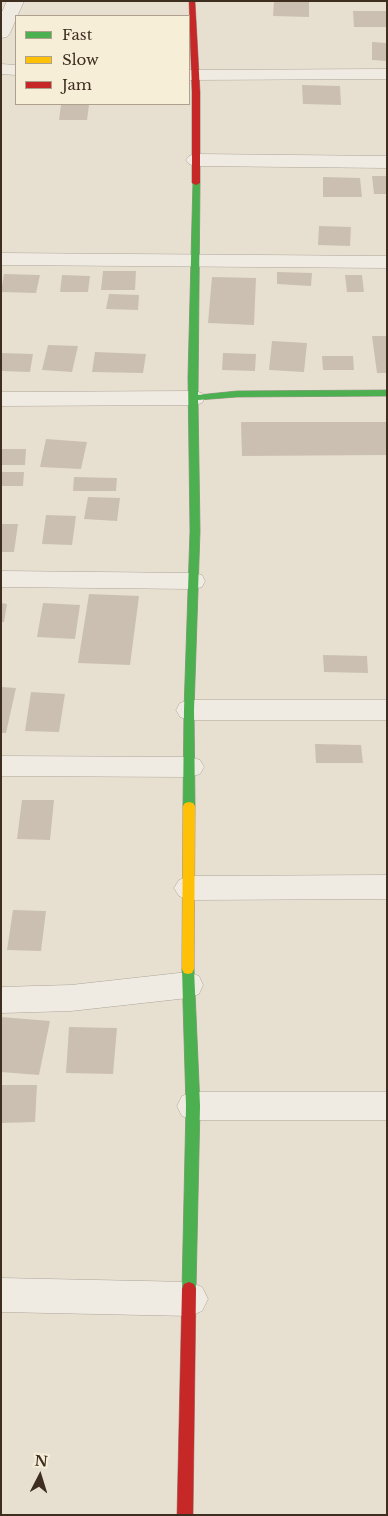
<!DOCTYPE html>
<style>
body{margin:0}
#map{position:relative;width:388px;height:1516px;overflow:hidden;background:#e7e0d1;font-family:"Libre Baskerville",serif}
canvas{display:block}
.frame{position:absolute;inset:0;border:2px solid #3d2e20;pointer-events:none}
.legend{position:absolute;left:15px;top:15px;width:175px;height:90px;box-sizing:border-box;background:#f7eed8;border:1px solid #ada18e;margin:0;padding:6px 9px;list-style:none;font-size:15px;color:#3d2e20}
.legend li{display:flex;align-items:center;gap:10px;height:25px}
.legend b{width:25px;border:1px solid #ada18e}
.north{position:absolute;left:15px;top:1451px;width:50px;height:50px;-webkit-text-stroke:4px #f7eed8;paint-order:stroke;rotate:5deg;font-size:14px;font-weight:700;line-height:20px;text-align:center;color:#3d2e20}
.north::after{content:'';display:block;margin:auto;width:18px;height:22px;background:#3d2e20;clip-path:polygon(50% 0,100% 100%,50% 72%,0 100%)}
</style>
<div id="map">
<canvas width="388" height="1516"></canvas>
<div class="frame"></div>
<ul class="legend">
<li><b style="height:6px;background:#4caf50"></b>Fast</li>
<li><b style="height:6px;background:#ffc107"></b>Slow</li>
<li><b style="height:6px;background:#c62828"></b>Jam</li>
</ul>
<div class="north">N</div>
</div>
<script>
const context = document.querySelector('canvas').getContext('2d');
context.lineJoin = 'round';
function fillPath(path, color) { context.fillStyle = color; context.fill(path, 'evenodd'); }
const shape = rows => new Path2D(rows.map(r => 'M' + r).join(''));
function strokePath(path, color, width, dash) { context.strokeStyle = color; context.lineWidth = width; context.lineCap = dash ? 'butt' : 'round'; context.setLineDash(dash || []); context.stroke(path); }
const building = shape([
 [274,1,309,1,309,17,273,16],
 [353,11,387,11,387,27,354,27],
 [372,42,387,43,387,61,372,60],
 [302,85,340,86,341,105,303,104],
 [61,105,89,105,87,120,59,120],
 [372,176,387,176,387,194,374,194],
 [323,177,360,178,362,197,323,197],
 [319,226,351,227,350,246,318,245],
 [103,271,136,271,135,290,101,290],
 [277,272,312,273,311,286,277,284],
 [4,274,40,275,36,293,1,292],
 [62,275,90,276,88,292,60,292],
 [345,275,362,275,364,292,347,292],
 [212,277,256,278,254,325,208,323],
 [109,294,139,295,138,310,106,309],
 [372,336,387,336,387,373,377,373],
 [272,341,307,343,304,372,269,370],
 [48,345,78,346,72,372,42,370],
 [95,352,146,354,143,373,92,372],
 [1,353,33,354,30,372,1,371],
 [223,353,256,354,255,371,222,370],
 [322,356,353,356,354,370,323,370],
 [241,422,387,422,387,455,242,456],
 [46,439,87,442,81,469,40,467],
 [1,449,26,449,25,465,1,465],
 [1,472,24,472,23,486,1,486],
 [74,477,117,478,116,491,73,491],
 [88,497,120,498,117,521,84,519],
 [46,515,76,516,72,545,42,544],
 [1,524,18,524,14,552,1,552],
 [89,594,139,596,130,665,78,663],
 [1,603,7,604,4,622,1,622],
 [43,603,80,605,75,639,37,637],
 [323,655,367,656,368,673,324,672],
 [1,687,16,688,6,733,1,733],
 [31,692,65,694,59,732,25,731],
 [315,744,361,745,363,763,316,763],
 [22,800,54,800,50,840,17,839],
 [13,910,46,911,41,951,7,950],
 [1,1017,50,1021,39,1075,1,1072],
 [69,1027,117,1028,113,1074,66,1073],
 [1,1085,37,1085,35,1122,1,1123]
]);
const street = shape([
 [7,1,24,1,10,33,7,37,1,38,1,14,7,1],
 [1,64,16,65,16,75,1,74,1,64],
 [387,69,387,79,189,80,189,70,387,69],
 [196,154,387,156,387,168,196,166,189,164,186,160,189,156,196,154],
 [1,253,387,256,387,268,1,265,1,253],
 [194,391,202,393,205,398,202,403,194,405,1,406,1,392,194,391],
 [1,571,193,573,202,575,205,581,202,587,193,589,1,587,1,571],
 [189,700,387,700,387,720,189,720,180,717,176,710,180,703,189,700],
 [1,756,190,757,200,760,204,767,200,774,190,777,1,776,1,756],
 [387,875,387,899,189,900,179,896,174,888,179,880,189,876,387,875],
 [188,972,199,976,203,985,199,994,188,998,71,1011,1,1013,1,987,71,985,188,972],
 [193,1092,387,1092,387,1120,193,1120,182,1116,177,1106,182,1096,193,1092],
 [1,1278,190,1282,202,1287,208,1299,202,1311,190,1316,1,1312,1,1278]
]);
const fast = shape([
 [193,181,200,183,198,395,237,391,387,390,387,396,237,397,198,400,200,531,194,710,195,806,193,809,189,810,185,809,183,806,184,710,190,531,188,377,193,181],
 [188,964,192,965,194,969,200,1106,196,1289,194,1294,189,1296,184,1294,182,1289,186,1106,182,969,184,965,188,964]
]);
const slow = shape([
 [189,802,193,803,195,806,194,969,192,973,188,974,184,973,182,969,183,806,185,803,189,802]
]);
const jam = shape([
 [189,1,195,1,200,92,200,183,196,185,192,183,192,92,189,1],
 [189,1282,194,1284,196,1289,193,1515,177,1515,182,1289,184,1284,189,1282]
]);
fillPath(building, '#cbbfb2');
strokePath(street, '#ada599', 1);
strokePath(fast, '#9c958a', 1);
strokePath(slow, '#9c958a', 1);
strokePath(jam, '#9c958a', 1);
fillPath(street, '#efebe3');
fillPath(fast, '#4caf50');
fillPath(slow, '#ffc107');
fillPath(jam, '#c62828');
</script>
